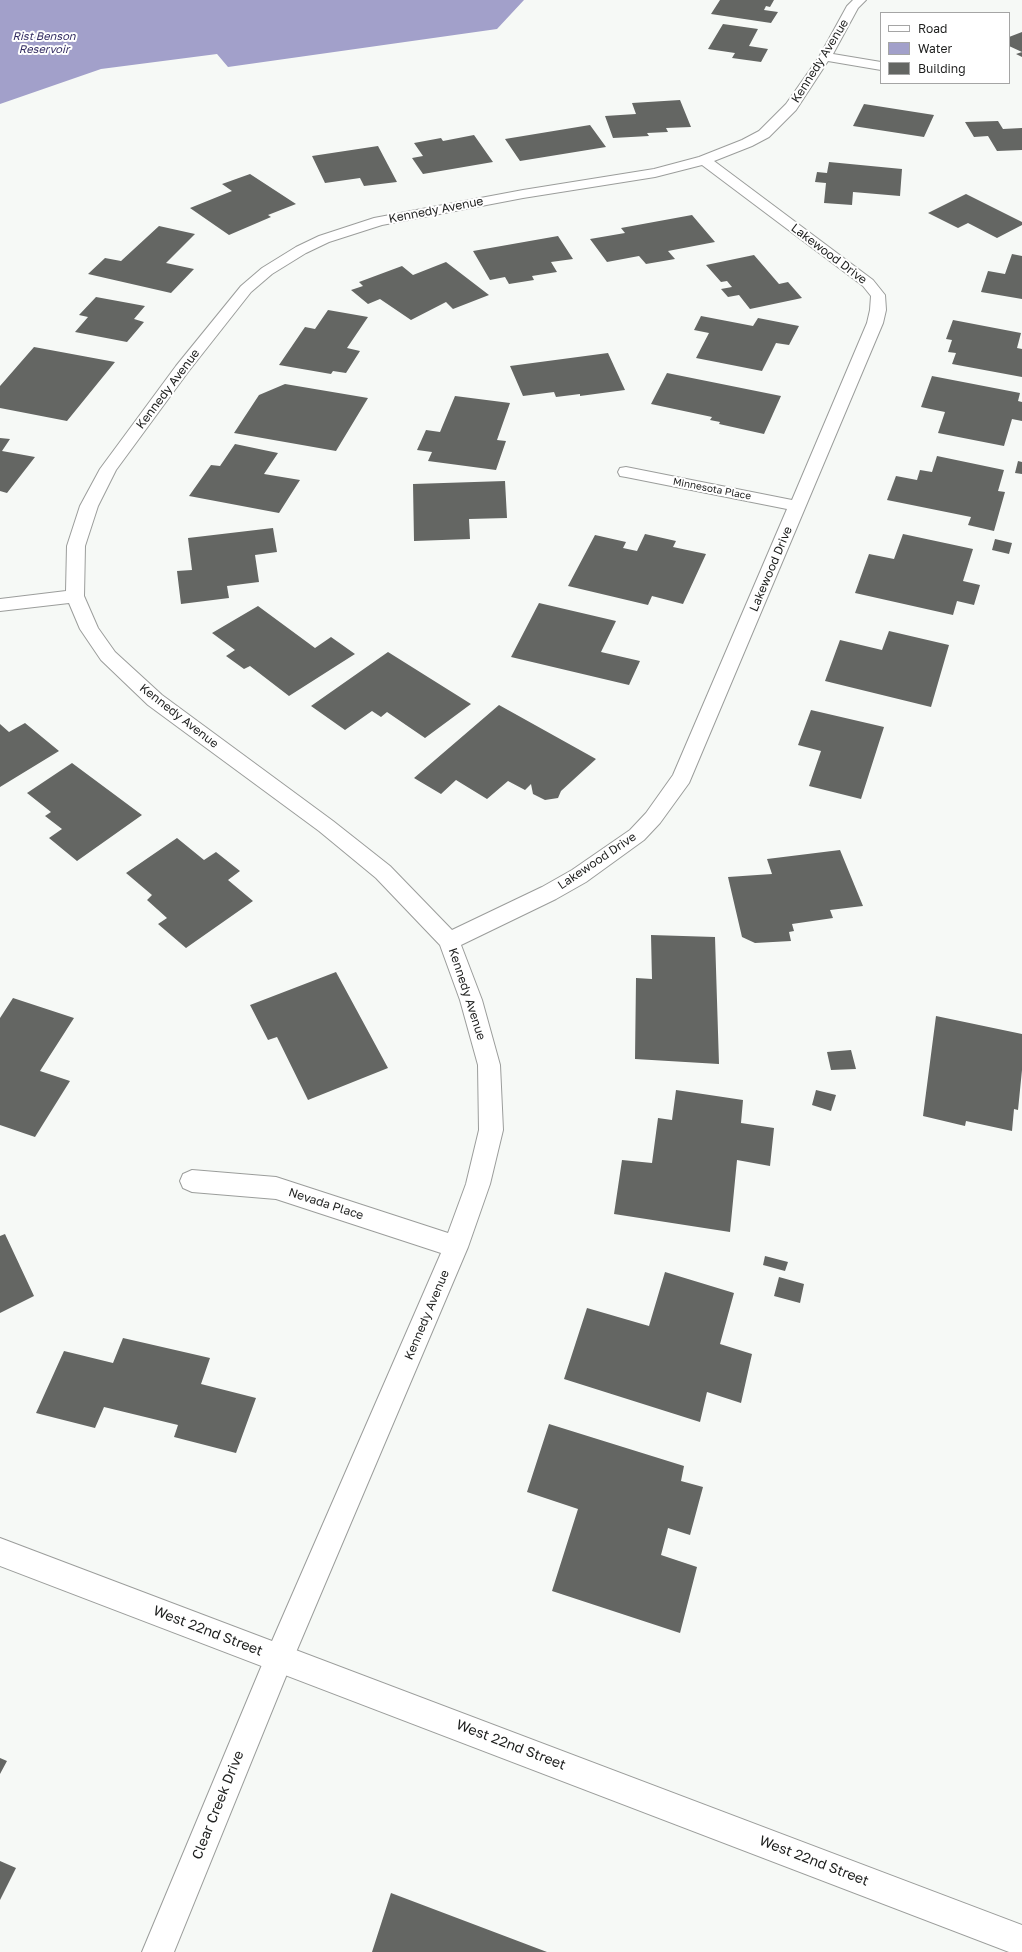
<!DOCTYPE html>
<style>
body{margin:0}
#map{position:relative;width:1022px;height:1952px;overflow:hidden;background:#f6f9f6;font-family:"Golos Text",sans-serif}
canvas{display:block}
.legend{position:absolute;left:880px;top:12px;width:130px;height:72px;box-sizing:border-box;background:#fff;border:1px solid #a5a5a5;margin:0;padding:5px 7px;list-style:none;font-size:12px;color:#1e1f1e}
.legend li{display:flex;align-items:center;gap:8px;height:20px}
.legend b{width:20px;border:1px solid #a5a5a5}
</style>
<div id="map">
<canvas width="1022" height="1952"></canvas>
<ul class="legend">
<li><b style="height:5px;background:#fff"></b>Road</li>
<li><b style="height:11px;background:#a2a0ca"></b>Water</li>
<li><b style="height:11px;background:#646663"></b>Building</li>
</ul>
</div>
<script>
const context = document.querySelector('canvas').getContext('2d');
context.lineJoin = 'round';
function fillPath(path, color) { context.fillStyle = color; context.fill(path, 'evenodd'); }
const shape = rows => new Path2D(rows.map(r => 'M' + r).join(''));
function strokePath(path, color, width, dash) { context.strokeStyle = color; context.lineWidth = width; context.lineCap = dash ? 'butt' : 'round'; context.setLineDash(dash || []); context.stroke(path); }
function drawText(font, color, halo, rows, align = 'center') {
  context.font = font + ' "Golos Text",sans-serif'; context.lineWidth = 4; context.setLineDash([]); context.textBaseline = 'middle'; context.strokeStyle = halo; context.fillStyle = color; for (const [text, x, y, turn = 0] of rows) {
    context.save(); context.translate(x, y); context.rotate((+turn || 0) * Math.PI / 180); context.textAlign = isNaN(turn) ? turn : align; if (halo) context.strokeText(text, 0, 0); context.fillText(text, 0, 0); context.restore();
  }
}
const water = shape([
 [0,0,524,0,497,29,228,67,217,54,101,69,0,104]
]);
const building = shape([
 [720,0,774,0,770,7,766,6,764,10,778,12,771,23,711,14],
 [723,24,758,29,749,46,768,49,761,62,732,58,735,53,708,49],
 [1022,32,1022,57,1016,54,1022,52,1009,46,1009,37],
 [680,100,691,127,666,128,668,132,647,133,649,136,613,138,605,116,636,114,632,103],
 [864,104,934,115,924,137,853,126],
 [998,121,1003,129,1022,128,1022,150,997,151,988,136,974,137,965,122],
 [590,125,606,147,520,161,505,139],
 [474,135,493,162,423,174,412,158,423,156,414,143,441,138,443,141],
 [378,146,397,182,364,186,360,178,325,183,312,156],
 [829,162,902,169,900,196,853,192,852,205,824,203,826,183,815,182,817,172,827,173],
 [250,174,296,204,268,215,271,217,229,235,190,208,232,191,222,184],
 [966,194,1022,222,1022,225,997,238,968,223,958,228,928,213],
 [692,215,715,242,668,251,675,259,646,264,639,256,607,262,590,239,625,233,621,228],
 [159,226,195,234,166,263,194,269,171,293,88,274,105,258,121,261],
 [558,236,573,259,551,262,557,272,532,276,534,280,509,284,505,277,490,280,473,251],
 [1012,254,1022,256,1022,299,981,292,988,271,1005,274],
 [754,255,779,284,788,282,802,298,750,309,739,295,728,297,721,289,732,287,727,281,721,282,706,265],
 [446,262,489,295,453,309,446,302,411,320,380,299,368,304,351,290,363,286,359,282,402,266,413,275],
 [96,297,145,306,134,319,144,322,127,342,75,332,88,317,79,315],
 [328,310,368,317,347,348,360,351,346,373,333,371,331,374,279,365,305,327,315,329],
 [701,316,753,326,758,318,799,326,789,345,776,343,762,371,696,358,709,333,694,330],
 [953,320,1021,333,1017,348,1022,349,1022,377,952,364,956,353,948,352,952,340,946,339],
 [34,347,115,362,67,421,0,408,0,386],
 [608,353,625,390,580,396,580,394,556,397,554,392,523,396,510,366],
 [667,373,781,396,764,434,719,424,720,422,710,420,712,417,651,404],
 [932,376,1020,393,1018,401,1022,402,1022,421,1012,419,1004,446,938,433,945,412,921,407],
 [285,384,368,398,336,451,234,433,259,395],
 [455,396,510,403,497,440,506,441,496,470,428,461,432,452,417,450,426,430,440,432],
 [0,438,10,439,2,451,35,457,7,493,0,491],
 [235,444,278,453,264,474,300,480,279,513,189,496,211,465,220,466],
 [937,456,1004,470,998,491,1005,492,994,531,968,525,971,517,887,500,896,476,917,480,920,470,932,472],
 [1018,461,1022,462,1022,474,1015,473],
 [505,481,507,518,469,519,470,539,414,541,413,484],
 [273,528,277,552,255,555,259,582,227,586,229,598,181,604,177,571,192,570,188,538],
 [645,534,676,541,673,547,706,554,683,604,652,596,648,605,568,586,595,535,626,542,623,548,637,551],
 [903,534,973,549,963,581,980,585,974,605,957,601,953,615,855,593,869,554,894,559],
 [995,539,1012,543,1009,554,992,550],
 [539,603,616,621,601,652,640,661,629,685,511,657],
 [258,606,315,648,331,637,355,654,289,696,250,666,244,669,226,656,235,650,212,633],
 [889,631,949,645,931,707,825,681,840,640,882,650],
 [388,652,471,704,425,738,387,712,381,717,372,711,345,730,311,706],
 [499,705,596,759,561,791,558,798,545,800,533,794,531,784,525,790,508,781,487,799,456,780,441,794,414,778],
 [811,710,884,727,861,799,809,786,821,751,798,745],
 [25,723,59,751,0,787,0,724,9,732],
 [72,763,142,815,77,861,49,838,62,829,45,816,51,812,27,793],
 [177,838,204,860,216,852,240,871,228,880,253,901,186,948,158,924,167,918,147,900,152,895,126,873],
 [840,850,863,906,830,910,833,918,792,924,794,931,789,932,791,941,755,943,742,937,728,877,772,874,767,859],
 [651,935,715,937,719,1064,635,1059,636,978,652,979],
 [336,972,388,1068,308,1100,277,1037,268,1040,250,1005],
 [13,998,74,1018,40,1071,70,1081,35,1137,0,1125,0,1018],
 [936,1016,1022,1034,1022,1070,1018,1110,1014,1109,1012,1131,966,1121,965,1126,923,1116],
 [851,1050,856,1069,831,1070,827,1052],
 [676,1090,743,1100,741,1123,774,1128,770,1166,737,1160,730,1232,614,1214,622,1160,652,1163,658,1118,672,1120],
 [816,1090,836,1095,831,1111,812,1105],
 [5,1234,34,1296,0,1313,0,1236],
 [765,1256,788,1262,785,1271,763,1265],
 [665,1272,734,1293,720,1344,752,1354,741,1403,707,1392,700,1422,564,1379,587,1308,649,1326],
 [779,1277,804,1284,800,1303,774,1296],
 [123,1338,210,1358,201,1384,256,1398,236,1453,174,1437,178,1425,104,1407,95,1428,36,1413,64,1351,113,1363],
 [549,1424,684,1466,681,1481,703,1487,690,1535,668,1528,661,1555,697,1567,680,1633,552,1591,578,1509,527,1492],
 [0,1758,7,1761,0,1774],
 [0,1861,16,1868,0,1900],
 [391,1893,547,1952,372,1952]
]);
const street = shape([
 [853,0,866,0,858,8,833,54,881,62,881,70,828,61,796,110,769,137,752,146,714,161,873,280,885,295,886,310,883,323,689,783,660,823,644,840,586,882,556,899,461,945,482,1000,500,1065,503,1130,490,1184,468,1247,291,1664,174,1952,142,1952,269,1648,441,1253,276,1199,192,1192,183,1188,180,1181,183,1174,192,1170,276,1177,448,1233,466,1184,479,1130,478,1065,460,1000,440,945,376,878,319,831,148,705,101,660,80,629,69,603,0,611,0,599,66,591,67,546,80,506,100,469,176,366,241,286,262,268,296,247,319,236,374,218,523,190,654,169,699,157,742,140,759,131,786,104,819,57,847,6,853,0],
 [702,165,863,286,871,296,870,310,867,323,792,500,626,467,620,468,618,472,620,476,626,477,787,509,673,775,646,813,630,830,572,870,542,887,452,930,390,866,333,821,162,695,115,652,98,628,84,596,85,546,98,506,116,470,188,372,251,292,272,274,306,253,329,242,382,225,523,198,655,177,702,165]
]);
const secondary = shape([
 [0,1538,1022,1925,1022,1952,1009,1952,0,1566,0,1538]
]);
const farStreetnames = [
 ["Minnesota Place",712,489,11]
];
const farWaternames = [
 ["Rist Benson",44,37],
 ["Reservoir",44,50]
];
const streetNames = [
 ["Kennedy Avenue",820,61,-58],
 ["Kennedy Avenue",436,210,-11],
 ["Lakewood Drive",829,254,37],
 ["Kennedy Avenue",168,389,-53],
 ["Lakewood Drive",771,569,-67],
 ["Kennedy Avenue",179,716,38],
 ["Lakewood Drive",597,861,-34],
 ["Kennedy Avenue",467,994,72],
 ["Nevada Place",326,1204,18],
 ["Kennedy Avenue",427,1315,-67]
];
const nearStreetnames = [
 ["West 22nd Street",208,1631,21],
 ["West 22nd Street",511,1745,21],
 ["Clear Creek Drive",218,1805,-68],
 ["West 22nd Street",814,1861,21]
];
fillPath(water, '#a2a0ca');
fillPath(building, '#646663');
strokePath(street, '#9b9d9b', 2);
strokePath(secondary, '#9b9d9b', 2);
fillPath(street, '#fff');
fillPath(secondary, '#fff');
drawText('10px', '#1e1f1e', '#fff', farStreetnames);
drawText('italic 11px', '#352e63', '#fff', farWaternames);
drawText('12px', '#1e1f1e', '#fff', streetNames);
drawText('14px', '#1e1f1e', '#fff', nearStreetnames);
</script>
